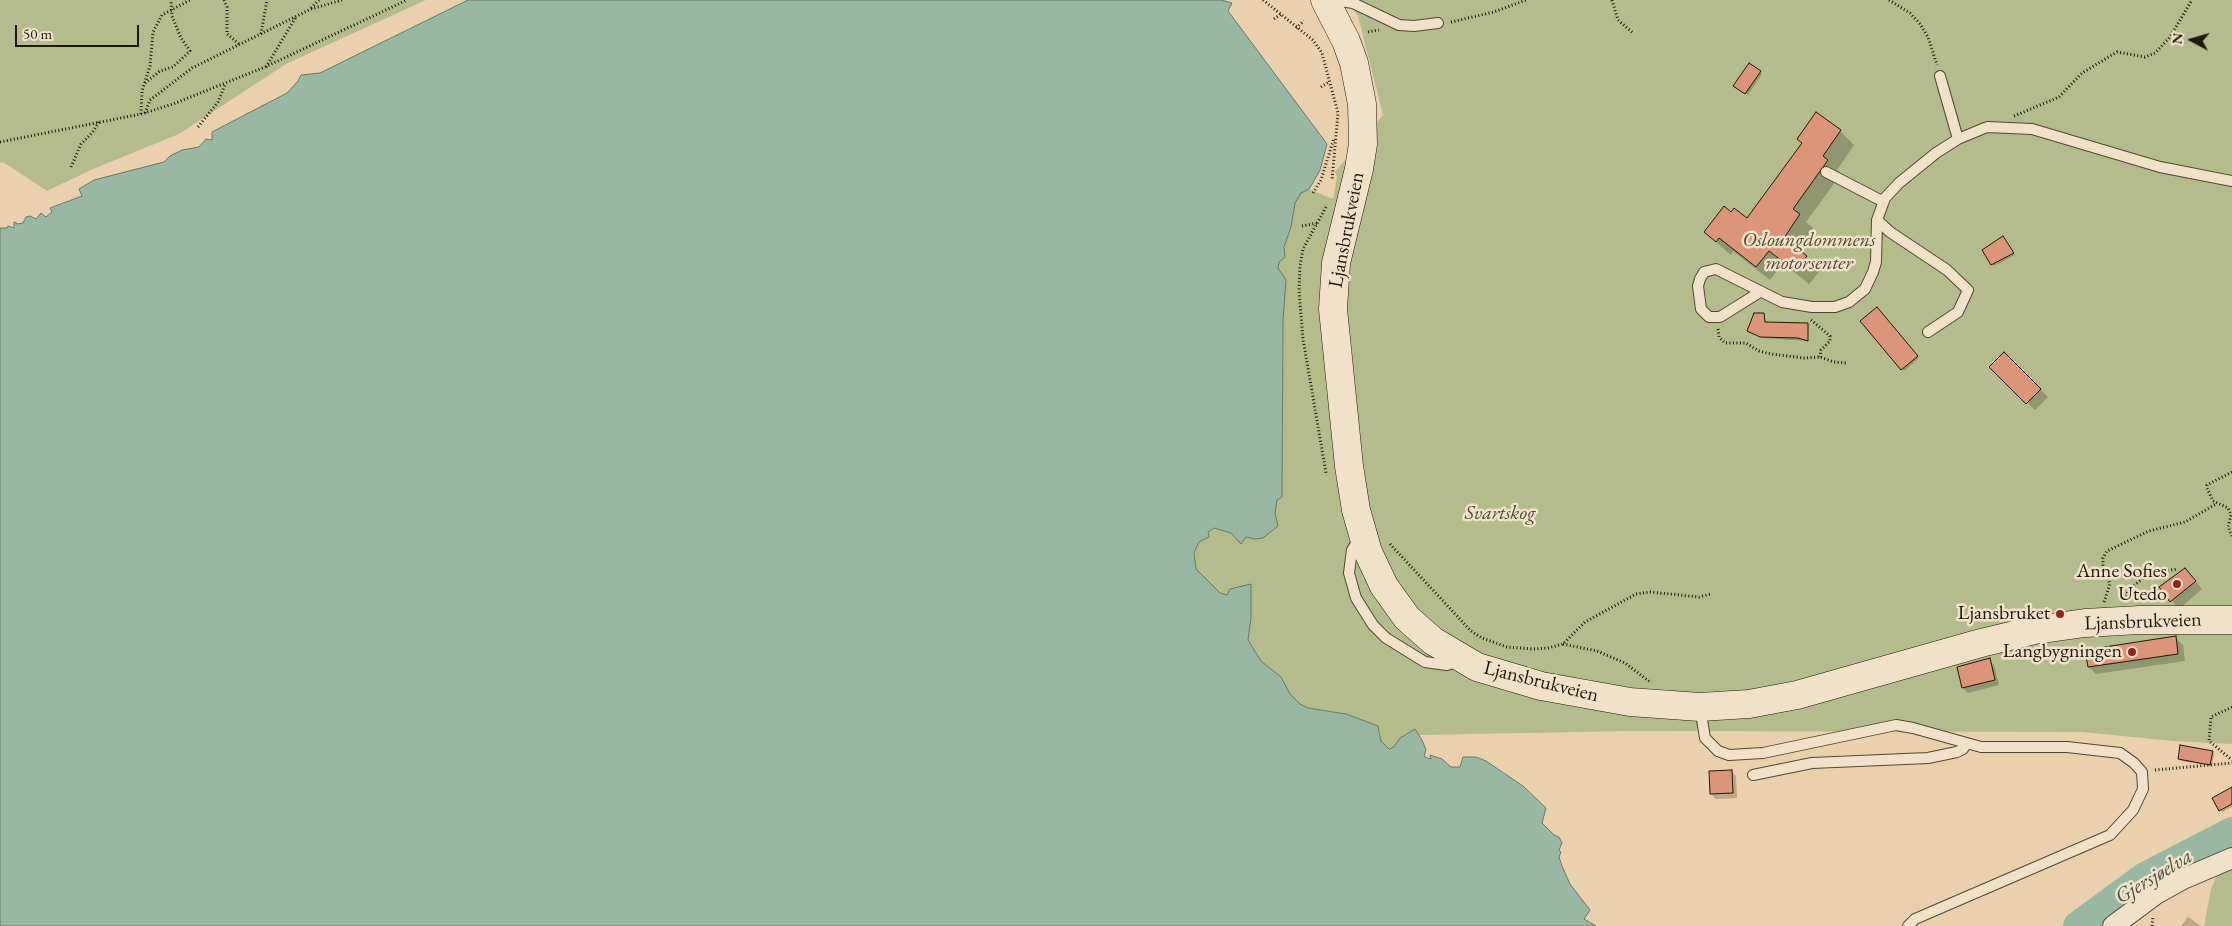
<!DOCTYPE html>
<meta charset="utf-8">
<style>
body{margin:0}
#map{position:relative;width:2232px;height:926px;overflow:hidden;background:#ead1ac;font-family:"EB Garamond",serif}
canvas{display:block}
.north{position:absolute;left:2167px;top:15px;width:50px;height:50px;-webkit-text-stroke:4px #f1e1c9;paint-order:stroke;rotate:276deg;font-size:14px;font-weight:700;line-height:20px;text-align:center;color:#1f170c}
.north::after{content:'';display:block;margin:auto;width:18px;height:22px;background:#1f170c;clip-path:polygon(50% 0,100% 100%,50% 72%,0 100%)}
.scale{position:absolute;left:15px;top:25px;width:124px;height:22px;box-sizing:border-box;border:2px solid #1f170c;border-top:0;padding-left:6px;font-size:15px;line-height:18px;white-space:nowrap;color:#1f170c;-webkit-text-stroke:4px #f1e1c9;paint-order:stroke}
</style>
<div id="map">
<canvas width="2232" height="926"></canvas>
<div class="north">N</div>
<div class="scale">50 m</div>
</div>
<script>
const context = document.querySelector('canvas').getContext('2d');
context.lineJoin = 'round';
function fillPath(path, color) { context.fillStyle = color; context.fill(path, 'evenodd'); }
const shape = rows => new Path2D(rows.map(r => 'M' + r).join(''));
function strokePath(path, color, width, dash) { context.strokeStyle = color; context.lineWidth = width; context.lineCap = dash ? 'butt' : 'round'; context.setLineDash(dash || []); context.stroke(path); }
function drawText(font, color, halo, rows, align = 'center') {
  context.font = font + ' "EB Garamond",serif'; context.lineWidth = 5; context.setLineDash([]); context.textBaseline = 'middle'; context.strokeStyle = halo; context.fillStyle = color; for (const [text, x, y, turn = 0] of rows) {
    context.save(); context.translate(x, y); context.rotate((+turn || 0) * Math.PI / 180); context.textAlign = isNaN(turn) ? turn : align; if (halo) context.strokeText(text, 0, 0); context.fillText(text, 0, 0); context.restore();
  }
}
const green = shape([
 [0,0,426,0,286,64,179,134,93,169,47,191,3,162,0,163],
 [1347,0,2232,0,2232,744,2173,741,2082,732,1633,731,1419,735,1415,729,1400,738,1394,748,1389,749,1381,741,1380,731,1369,723,1346,714,1308,708,1300,704,1290,694,1281,677,1261,661,1248,640,1251,618,1251,584,1227,595,1220,593,1196,569,1194,554,1199,542,1209,537,1208,532,1214,528,1231,533,1237,539,1246,537,1255,539,1278,526,1275,513,1277,500,1282,497,1283,320,1286,280,1278,269,1279,262,1291,227,1295,203,1301,193,1309,189,1333,199,1337,177,1335,172,1383,115,1358,16],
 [2232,840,2232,926,2204,926,2211,889]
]);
const water = shape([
 [468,0,1221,0,1232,3,1228,11,1327,144,1320,170,1314,181,1309,189,1301,193,1295,203,1291,227,1284,247,1285,257,1279,262,1278,268,1286,280,1283,320,1282,497,1277,500,1275,513,1278,526,1263,538,1255,539,1246,537,1241,544,1231,533,1214,528,1208,532,1209,537,1199,542,1194,553,1196,569,1220,593,1227,595,1230,589,1251,584,1251,618,1248,640,1261,661,1281,677,1290,694,1300,704,1308,708,1346,714,1378,726,1381,741,1389,749,1394,747,1400,738,1415,729,1422,740,1426,750,1424,756,1427,758,1431,759,1430,755,1442,759,1451,767,1460,767,1463,757,1476,757,1486,761,1523,786,1546,808,1542,823,1554,835,1559,837,1562,843,1559,850,1561,852,1559,857,1562,866,1570,884,1590,910,1584,919,1596,926,0,926,0,228,7,228,8,226,14,228,14,222,18,224,23,223,26,217,30,216,36,219,41,213,46,217,52,212,50,208,82,196,79,189,94,180,164,162,170,156,182,150,199,147,206,139,212,140,212,132,287,93,298,81,301,75,320,73,468,0]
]);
const shadow = shape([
 [1760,72,1762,74,1748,95,1736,88],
 [1816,114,1840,131,1854,145,1837,170,1841,174,1806,222,1813,228,1798,251,1820,271,1809,284,1783,263,1770,280,1733,251,1731,255,1705,232,1731,214,1748,220,1803,143],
 [2003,237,2015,255,1994,266,1992,264],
 [1877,308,1919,358,1904,371,1862,321],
 [1764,314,1766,323,1808,324,1807,341,1763,338,1751,333,1749,331],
 [2004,353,2048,397,2035,410,1991,367],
 [2192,577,2202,589,2179,609,2161,588],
 [2175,637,2183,645,2185,661,2096,674,2089,667],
 [1989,660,1994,665,1999,685,1968,693,1963,688,1958,668],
 [2212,752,2214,754,2212,766,2181,761,2179,758],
 [1732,771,1736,776,1737,798,1716,799,1711,794],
 [2232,789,2232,807,2222,812,2220,810],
 [2188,917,2201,926,2181,926]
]);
const river = shape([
 [2078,926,2145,877,2232,832]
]);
const building = shape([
 [1749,63,1761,71,1745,94,1733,86,1749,63],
 [1816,112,1841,130,1823,156,1828,160,1793,209,1800,214,1784,238,1807,256,1795,271,1769,251,1756,267,1719,238,1716,242,1704,232,1724,206,1731,212,1734,208,1747,218,1802,143,1797,139,1816,112],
 [2003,236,2014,253,1991,265,1982,250,2003,236],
 [1877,307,1918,356,1901,370,1860,321,1877,307],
 [1754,313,1764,313,1765,322,1808,323,1808,341,1798,338,1760,337,1747,331,1754,313],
 [2004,352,2041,389,2026,404,1989,367,2004,352],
 [2185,568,2196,581,2170,602,2159,587,2185,568],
 [2176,636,2178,654,2088,667,2085,650,2176,636],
 [1990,658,1995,680,1962,688,1957,667,1990,658],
 [2180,745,2213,751,2210,765,2178,759,2180,745],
 [1732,770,1733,793,1710,794,1709,771,1732,770],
 [2232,787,2232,804,2219,811,2212,798,2232,787]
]);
const path = shape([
 [224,0,227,7,227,34,239,44],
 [1263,0,1313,40,1322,53,1338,113,1332,180],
 [1612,0,1618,20,1633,33],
 [1889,0,1910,13,1920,24,1928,37,1937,65],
 [311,8,319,0],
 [1274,19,1281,14],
 [1451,22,1494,12,1526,0],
 [1296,28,1304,21],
 [1368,32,1379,30],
 [261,34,267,0],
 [266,67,296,17],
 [145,83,160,71,173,67,190,51,181,38,172,16,171,0],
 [1321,87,1329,82],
 [145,113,150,100,192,68,311,9,342,0],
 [141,114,142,91,150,66,153,32,162,15,190,0],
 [2014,116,2059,97,2082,73,2117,52,2145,57,2155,53,2170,37,2192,0],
 [198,127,218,102,225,85],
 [0,142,141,114,173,104,265,67,407,0],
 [71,167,81,144,92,133,99,122],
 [1313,193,1321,180,1334,138],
 [1326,207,1303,249,1300,266,1299,291,1303,339,1326,473],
 [1302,226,1318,223],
 [1811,320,1830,336,1830,341,1821,350,1820,357],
 [1718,329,1719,337,1725,343,1746,343,1759,351,1771,354,1804,358,1820,357,1834,362,1846,363],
 [2232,472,2207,485,2207,488,2213,501,2228,508,2231,515,2228,527,2232,536],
 [1390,544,1471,631,1482,638,1507,647,1533,649,1548,648,1563,644,1585,622,1636,594,1650,592,1699,597,1711,594],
 [2126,600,2128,590,2150,573,2178,569],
 [2104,602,2110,584,2103,566,2103,558,2107,551,2149,531,2185,522,2216,504],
 [1563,644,1597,651,1625,663,1650,682],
 [2232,707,2211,717,2209,741,2232,760],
 [2155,770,2232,763],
 [2152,926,2153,917]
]);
const lane = shape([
 [1334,0,1353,3,1399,25,1414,26,1438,23],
 [1940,76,1958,139],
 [1826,172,1882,201],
 [1877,220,1890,232,1947,270,1968,290,1958,312,1928,332],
 [1760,292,1720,317,1709,317,1701,309,1698,286,1700,279,1704,272,1716,269,1782,302,1812,307,1835,307,1849,302,1865,289,1873,272,1876,262,1877,220,1885,198,1899,183,1936,153,1958,139,1987,127,2032,129,2160,167,2232,181],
 [1360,537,1352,550,1349,573,1356,598,1373,625,1386,638,1425,662,1447,665,1458,661],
 [1700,707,1705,738,1718,751,1729,755,1763,753,1896,725,1913,728,1981,747,2067,747,2120,753,2134,763,2142,772,2143,789,2133,810,2110,835,1915,919,1908,926],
 [1753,775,1812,763,1928,758,1957,752,1963,749,1966,744]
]);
const street = shape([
 [2113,926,2156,894,2183,879,2232,858]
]);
const secondary = shape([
 [1325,0,1346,41,1354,63,1362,104,1363,144,1359,169,1336,263,1333,309,1349,466,1356,510,1368,552,1384,586,1407,618,1433,641,1477,667,1541,686,1630,702,1700,707,1749,704,1797,695,1981,643,2035,630,2085,623,2140,620,2232,620]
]);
const markers = [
 [2177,584,5,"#8f2418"],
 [2060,614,5,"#8f2418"],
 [2132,652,5,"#8f2418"]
];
const streetNames = [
 ["Ljansbrukveien",1347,230,-79],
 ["Ljansbrukveien",2143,622,-2],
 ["Ljansbrukveien",1541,682,14]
];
const parkNames = [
 ["Osloungdommens",1809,241],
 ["motorsenter",1809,264],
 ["Svartskog",1500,514]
];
const poiNames = [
 ["Anne Sofies",2167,572],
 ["Utedo",2167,595],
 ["Ljansbruket",2050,614],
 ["Langbygningen",2122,652]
];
const waterNames = [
 ["Gjersjøelva",2154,877,-31]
];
fillPath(green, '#b5bc8b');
fillPath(water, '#99b8a4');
strokePath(water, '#687867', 1);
fillPath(shadow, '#0003');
strokePath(river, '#99b8a4', 30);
fillPath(building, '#db9679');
strokePath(building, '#1f170c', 1);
strokePath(lane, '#524634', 12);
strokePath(street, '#524634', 22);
strokePath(secondary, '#1f170c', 29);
strokePath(path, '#1f170c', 3, [1, 2.5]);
strokePath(lane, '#f1e1c9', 10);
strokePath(street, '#f1e1c9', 20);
strokePath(secondary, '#f1e1c9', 28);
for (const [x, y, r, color] of markers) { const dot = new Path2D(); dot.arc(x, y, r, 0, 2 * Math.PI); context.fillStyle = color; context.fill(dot); strokePath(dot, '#f1e1c9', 2); }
drawText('20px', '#1f170c', '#f1e1c9', streetNames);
drawText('italic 20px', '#4c4932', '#f1e1c9', parkNames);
drawText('20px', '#1f170c', '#f1e1c9', poiNames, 'right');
drawText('italic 21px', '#4a4f41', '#f1e1c9', waterNames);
</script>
